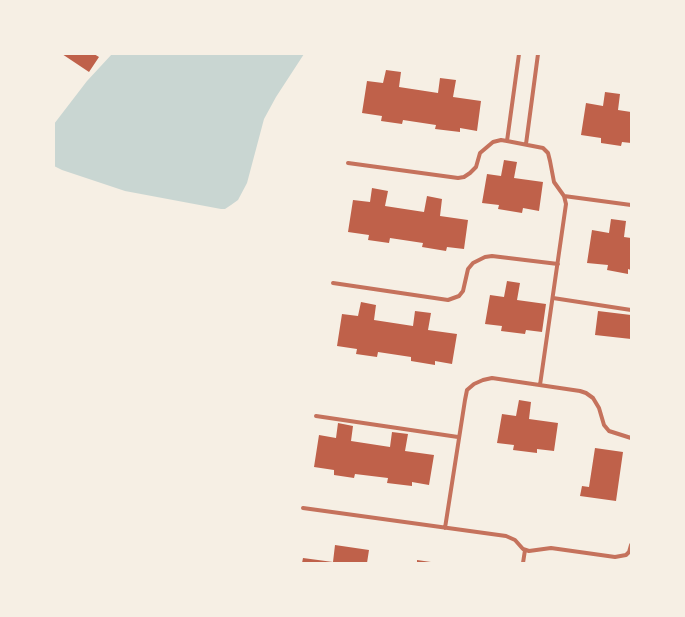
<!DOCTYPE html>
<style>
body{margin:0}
#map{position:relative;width:685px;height:617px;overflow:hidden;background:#f6efe4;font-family:Inter,sans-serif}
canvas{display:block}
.frame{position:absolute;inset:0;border:55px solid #f6efe4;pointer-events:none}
</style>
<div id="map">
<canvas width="685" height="617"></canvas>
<div class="frame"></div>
</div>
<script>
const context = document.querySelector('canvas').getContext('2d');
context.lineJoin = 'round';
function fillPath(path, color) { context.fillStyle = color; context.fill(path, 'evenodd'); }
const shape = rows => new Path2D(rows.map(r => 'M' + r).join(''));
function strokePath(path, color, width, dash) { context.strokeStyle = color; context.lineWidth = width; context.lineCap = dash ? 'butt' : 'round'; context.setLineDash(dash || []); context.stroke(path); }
const water = shape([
 [112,54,304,54,276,97,264,119,247,183,238,200,231,205,225,209,221,209,125,191,62,170,54,166,54,124,87,81]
]);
const building = shape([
 [62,54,94,54,99,57,89,72],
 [386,70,401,72,399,87,438,93,440,78,456,80,453,97,481,101,477,131,460,128,460,132,435,129,436,125,403,120,402,124,381,121,382,116,362,113,367,81,383,83],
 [605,92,620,94,618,110,631,112,631,143,622,142,621,146,601,143,601,138,581,135,586,103,603,106],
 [504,160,517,162,514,178,543,182,539,211,523,208,522,213,498,209,499,205,482,203,487,174,501,176],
 [372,188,388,191,385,206,424,212,427,196,442,199,440,216,468,220,464,249,447,247,446,251,422,247,423,243,390,238,389,243,368,240,369,235,348,232,353,200,370,202],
 [611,219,626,221,624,237,631,238,631,270,628,269,628,274,607,270,608,265,587,263,592,230,609,233],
 [507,281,520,283,517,300,546,304,542,332,526,330,525,334,501,331,502,326,485,324,490,295,504,297],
 [361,302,376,305,374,320,413,326,415,311,431,313,428,330,457,334,452,364,435,361,435,365,411,361,411,357,378,352,377,357,356,354,357,349,337,346,342,314,358,316],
 [598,311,631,315,631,339,595,335],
 [519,400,531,402,529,419,558,423,554,451,537,449,537,453,513,450,514,445,497,443,502,414,516,416],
 [338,423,353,426,351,441,390,447,392,432,408,434,405,451,434,455,429,485,412,482,412,486,387,483,388,478,355,474,354,478,334,475,334,470,314,467,319,435,336,438],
 [595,448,623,452,616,501,580,496,582,486,589,487],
 [335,545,369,550,367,563,302,563,303,558,333,562],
 [417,560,431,562,431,563,417,563]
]);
const service = shape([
 [507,141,519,54],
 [526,144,538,54],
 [348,163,458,178,464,177,470,173,476,167,480,153,493,142,501,140,507,141,543,148,548,153,550,161,554,182,564,196,566,204,540,385],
 [564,196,631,205],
 [333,283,448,300,459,296,463,291,468,269,473,263,485,257,492,256,558,264],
 [553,298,631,310],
 [316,416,458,437],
 [303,508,506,536,515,540,523,549,529,551,551,548,615,557,626,555,629,552,631,545],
 [445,528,465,400,467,390,474,384,483,380,492,378,580,391,586,393,593,398,599,408,604,425,609,431,631,438],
 [523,563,525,550]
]);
fillPath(water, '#c9d6d2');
fillPath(building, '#bf614a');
strokePath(service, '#c5725c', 4);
</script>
